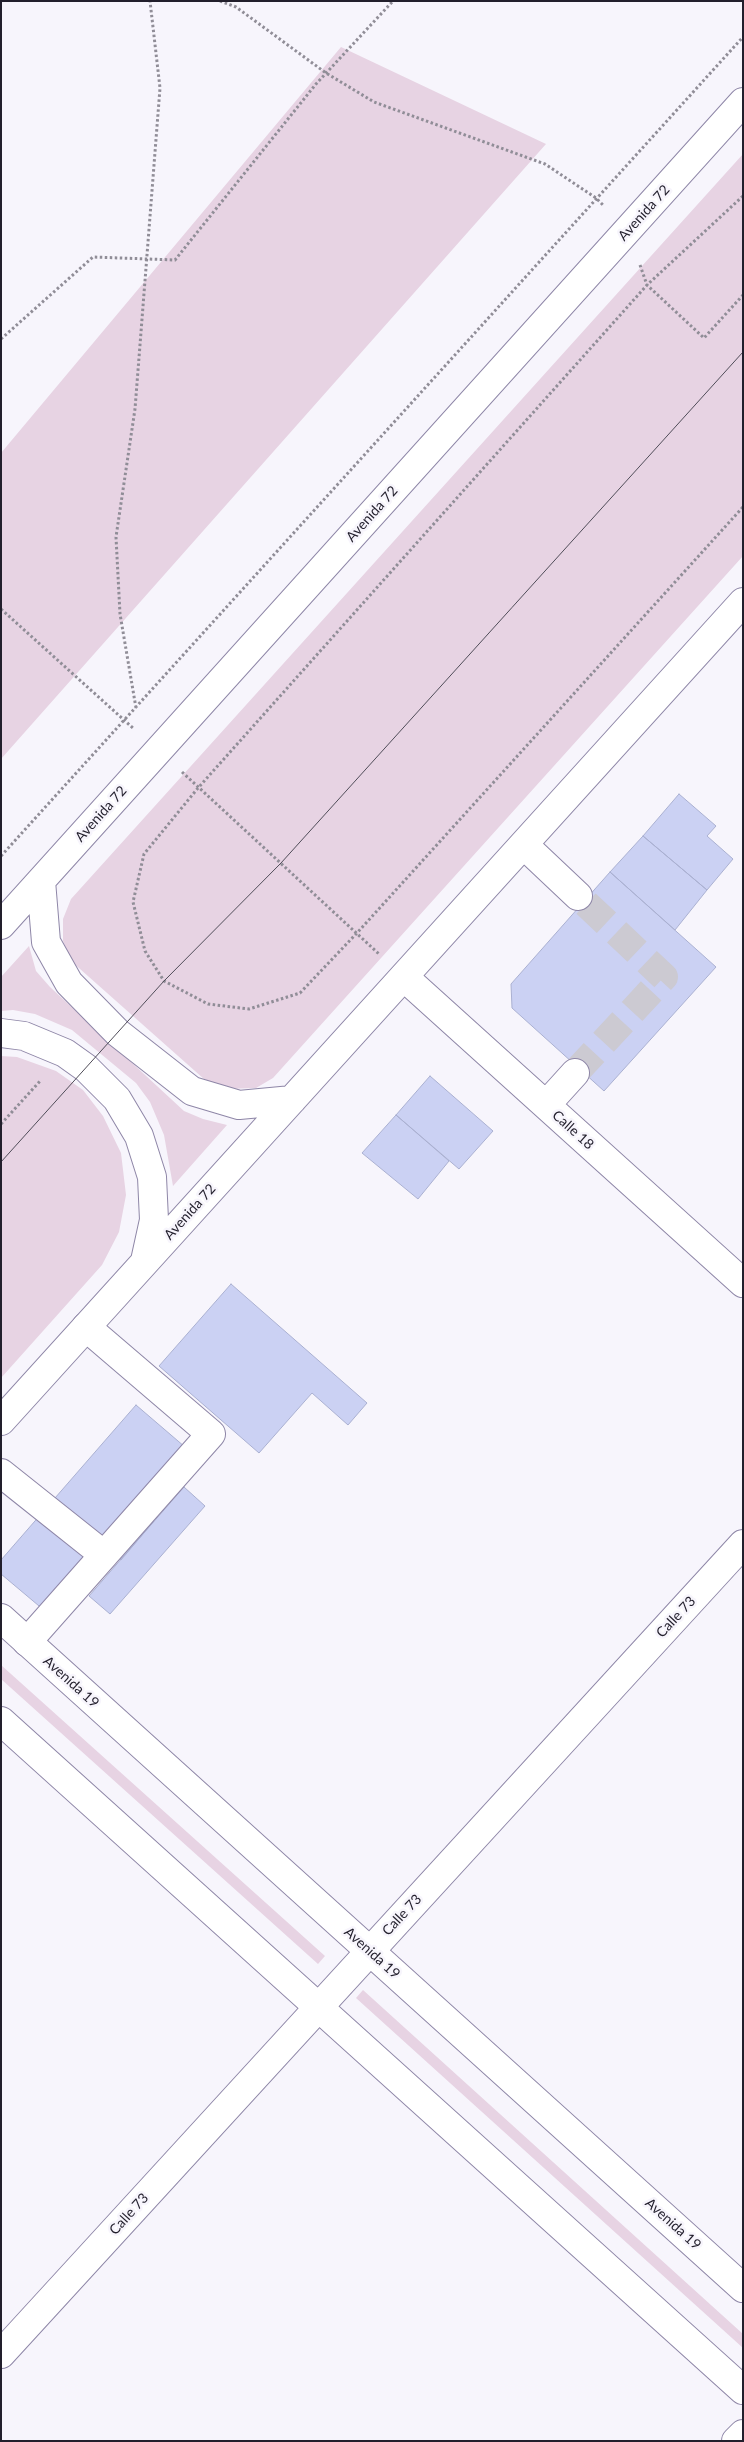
<!DOCTYPE html>
<style>
body{margin:0}
#map{position:relative;width:744px;height:2442px;overflow:hidden;background:#f7f5fc;font-family:Lato,sans-serif}
canvas{display:block}
.frame{position:absolute;inset:0;border:2px solid #221f2c;pointer-events:none}
</style>
<div id="map">
<canvas width="744" height="2442"></canvas>
<div class="frame"></div>
</div>
<script>
const context = document.querySelector('canvas').getContext('2d');
context.lineJoin = 'round';
function fillPath(path, color) { context.fillStyle = color; context.fill(path, 'evenodd'); }
const shape = rows => new Path2D(rows.map(r => 'M' + r).join(''));
function strokePath(path, color, width, dash) { context.strokeStyle = color; context.lineWidth = width; context.lineCap = dash ? 'butt' : 'round'; context.setLineDash(dash || []); context.stroke(path); }
function drawText(font, color, halo, rows, align = 'center') {
  context.font = font + ' Lato,sans-serif'; context.lineWidth = 5; context.setLineDash([]); context.textBaseline = 'middle'; context.strokeStyle = halo; context.fillStyle = color; for (const [text, x, y, turn = 0] of rows) {
    context.save(); context.translate(x, y); context.rotate((+turn || 0) * Math.PI / 180); context.textAlign = isNaN(turn) ? turn : align; if (halo) context.strokeText(text, 0, 0); context.fillText(text, 0, 0); context.restore();
  }
}
const green = shape([
 [341,47,546,144,1,759,1,453],
 [743,154,743,556,273,1078,256,1088,225,1089,204,1079,71,961,63,941,63,919,71,899],
 [29,946,36,971,50,987,184,1111,203,1119,227,1125,173,1186,164,1135,150,1102,136,1083,72,1030,35,1014,13,1010,1,1011,1,977],
 [1,1056,17,1057,56,1071,83,1090,103,1116,121,1153,126,1195,119,1232,102,1265,1,1378],
 [1,1665,325,1956,318,1964,1,1679],
 [363,1990,743,2334,743,2348,356,1998]
]);
const building = shape([
 [679,794,716,826,707,836,733,859,707,890,643,836,679,794],
 [643,836,707,890,675,930,610,872,643,836],
 [610,872,716,967,604,1091,512,1008,511,984,610,872],
 [430,1076,493,1131,459,1169,396,1115,430,1076],
 [396,1115,449,1161,418,1199,362,1153,396,1115],
 [231,1284,367,1403,348,1425,312,1393,259,1453,159,1366,231,1284],
 [136,1405,185,1447,135,1505,154,1521,121,1560,103,1544,45,1611,1,1574,1,1560,136,1405],
 [184,1487,205,1506,110,1614,89,1596,184,1487]
]);
const minorTunnel = shape([
 [575,1073,664,977,578,896]
]);
const path = shape([
 [220,1,236,7,326,73,374,102,545,164,596,198,604,206],
 [743,196,647,285,198,788,144,854,133,902,145,951,164,981,208,1004,249,1009,300,993,357,933,743,507],
 [640,265,647,285,704,338,743,295],
 [1,339,93,257,175,260,316,84,393,1],
 [1,609,134,729],
 [136,708,120,614,116,537,135,409,160,88,150,1],
 [182,772,379,954],
 [1,856,743,37],
 [1,1124,41,1080]
]);
const minor = shape([
 [524,845,578,896],
 [404,977,743,1283],
 [546,1105,575,1073],
 [1,1473,104,1555],
 [27,1642,211,1434,86,1327],
 [1,2354,743,1544],
 [736,2441,743,2434]
]);
const major = shape([
 [1,1618,743,2288],
 [1,1721,743,2390]
]);
const highway = shape([
 [41,881,46,942,69,983,118,1033,192,1091,239,1105,292,1100],
 [1,925,743,102],
 [1,1033,24,1036,65,1053,86,1068,117,1099,139,1136,152,1177,154,1220,145,1261],
 [1,1421,743,602]
]);
const tram = shape([
 [1,1162,164,981,281,863,743,352]
]);
const streetNames = [
 ["Avenida 72",644,213,-48],
 ["Avenida 72",372,514,-48],
 ["Avenida 72",101,814,-48],
 ["Calle 18",573,1130,42],
 ["Avenida 72",190,1212,-48],
 ["Calle 73",676,1617,-47],
 ["Avenida 19",71,1682,42],
 ["Calle 73",402,1915,-47],
 ["Avenida 19",372,1953,42],
 ["Calle 73",129,2214,-48],
 ["Avenida 19",673,2224,42]
];
fillPath(green, '#e7d3e3');
fillPath(building, '#cbd1f3');
strokePath(building, '#aab0d1', 1);
strokePath(minorTunnel, '#cccad2', 28, [28, 14]);
strokePath(minor, '#8e86a7', 30);
strokePath(major, '#8e86a7', 30);
strokePath(highway, '#8e86a7', 30);
strokePath(path, '#908d97', 3, [2.5, 2.5]);
strokePath(minor, '#fff', 28);
strokePath(major, '#fff', 28);
strokePath(highway, '#fff', 28);
strokePath(tram, '#504d59', 1);
drawText('14px', '#221f2c', '#f7f5fc', streetNames);
</script>
